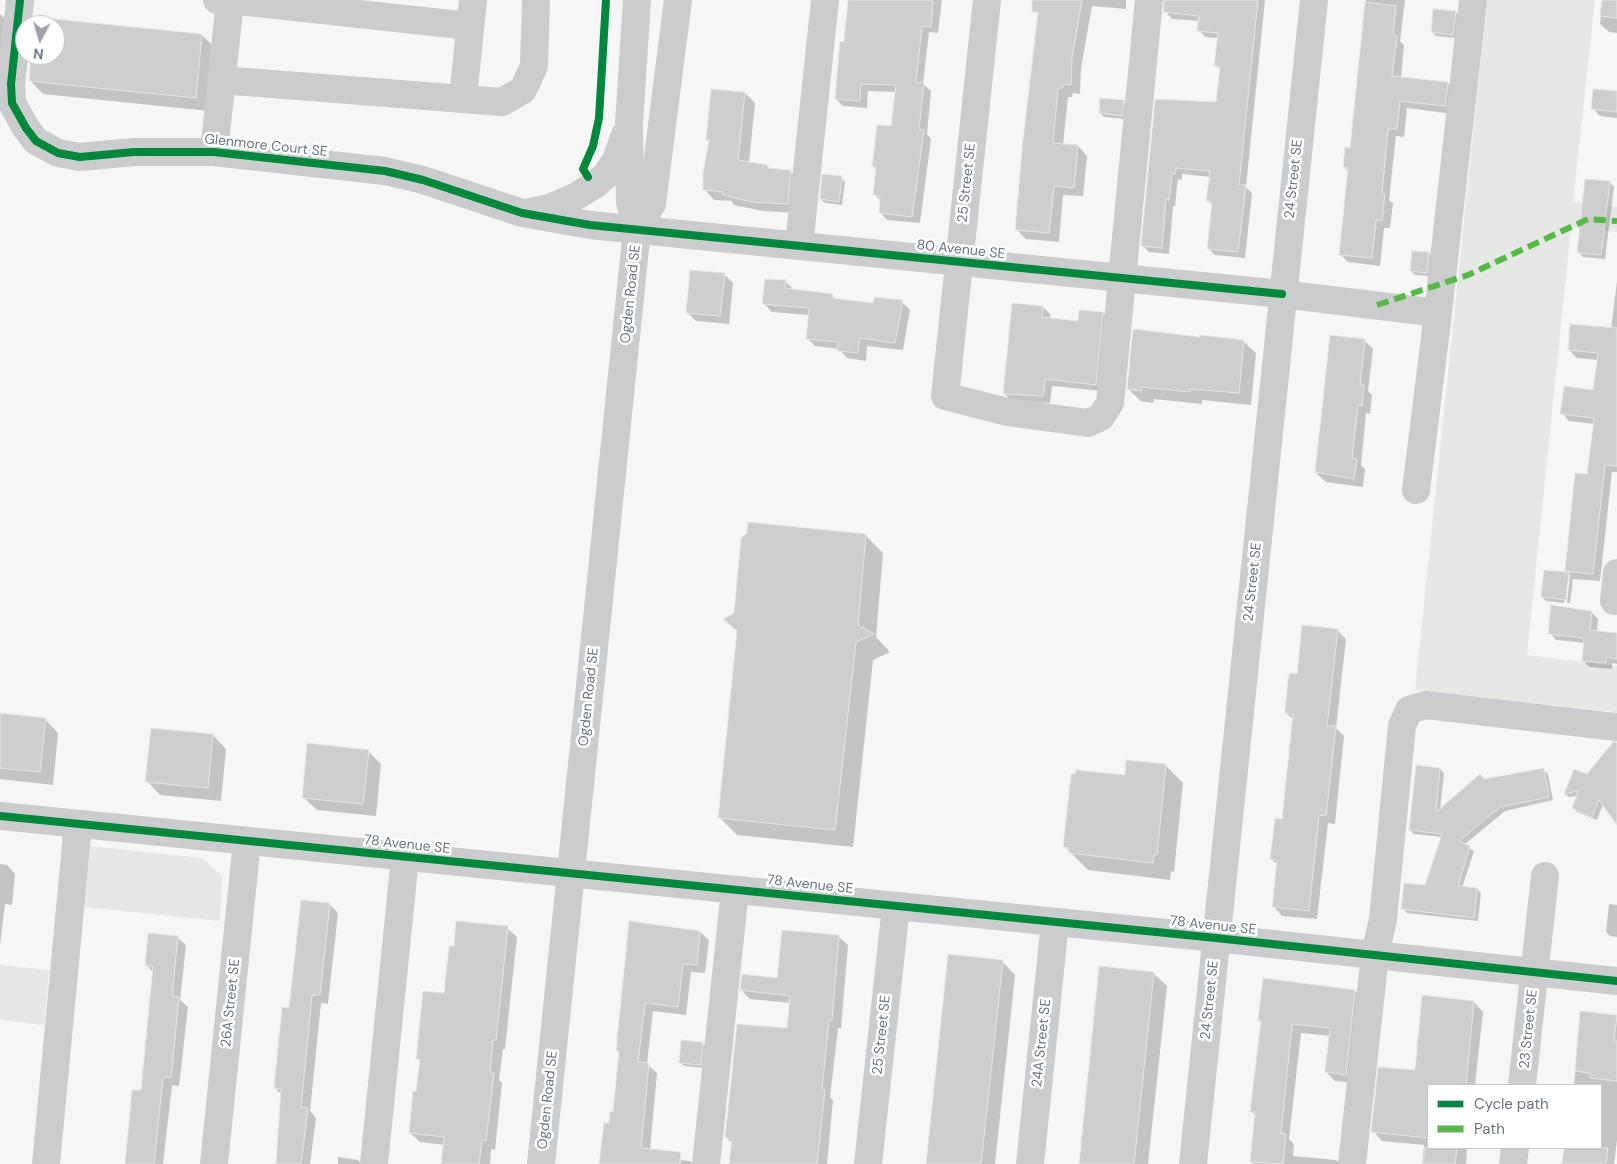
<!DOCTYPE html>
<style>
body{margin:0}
#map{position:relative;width:1617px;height:1164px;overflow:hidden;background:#f6f6f6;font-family:"DM Sans",sans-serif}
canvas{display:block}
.legend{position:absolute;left:1427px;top:1084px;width:175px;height:65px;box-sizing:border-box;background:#fff;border:1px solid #c3c8cd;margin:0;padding:6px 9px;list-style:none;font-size:15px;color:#6a7582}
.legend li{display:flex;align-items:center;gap:10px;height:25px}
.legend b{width:25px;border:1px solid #c3c8cd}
.north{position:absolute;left:15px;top:15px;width:50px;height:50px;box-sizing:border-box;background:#fff;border:1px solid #c3c8cd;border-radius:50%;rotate:186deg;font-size:14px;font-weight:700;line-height:20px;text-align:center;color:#6a7582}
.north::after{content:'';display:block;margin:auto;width:18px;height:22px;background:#9ba2ab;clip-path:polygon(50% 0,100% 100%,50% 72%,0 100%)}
</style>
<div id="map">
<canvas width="1617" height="1164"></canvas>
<ul class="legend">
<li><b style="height:6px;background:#00873e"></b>Cycle path</li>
<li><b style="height:6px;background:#58b947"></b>Path</li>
</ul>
<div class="north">N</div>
</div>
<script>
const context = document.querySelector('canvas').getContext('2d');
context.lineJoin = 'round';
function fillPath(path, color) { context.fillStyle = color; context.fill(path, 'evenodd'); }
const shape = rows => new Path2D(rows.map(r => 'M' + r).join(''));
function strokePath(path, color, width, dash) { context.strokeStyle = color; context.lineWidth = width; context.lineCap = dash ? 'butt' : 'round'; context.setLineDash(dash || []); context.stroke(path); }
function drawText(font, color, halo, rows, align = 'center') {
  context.font = font + ' "DM Sans",sans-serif'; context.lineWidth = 5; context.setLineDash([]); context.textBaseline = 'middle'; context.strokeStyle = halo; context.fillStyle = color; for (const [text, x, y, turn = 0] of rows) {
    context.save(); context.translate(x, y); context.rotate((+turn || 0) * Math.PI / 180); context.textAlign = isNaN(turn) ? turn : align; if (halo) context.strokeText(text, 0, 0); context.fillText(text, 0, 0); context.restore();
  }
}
const green = shape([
 [1487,0,1595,0,1573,202,1617,207,1617,232,1571,228,1527,655,1617,666,1617,712,1415,690],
 [90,846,202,858,222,876,220,921,84,907],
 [0,965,49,970,44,1025,0,1020]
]);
const shadow = shape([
 [849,0,942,0,938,33,929,32,923,84,931,91,927,134,931,139,920,223,887,220,880,212,881,201,874,194,877,170,873,166,893,128,896,92,868,91,867,108,843,106,836,99],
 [1041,0,1126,0,1126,9,1092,6,1081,68,1080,94,1073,93,1072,97,1068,97,1063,145,1078,146,1087,156,1083,196,1063,195,1059,242,1026,239,1016,229],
 [1167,0,1265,0,1246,187,1252,193,1245,258,1215,255,1208,248,1213,206,1208,201,1211,177,1182,174,1182,180,1178,179,1175,206,1173,206,1169,254,1149,252,1142,245,1156,100,1217,104,1221,70,1215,65,1218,38,1205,37,1199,30,1200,21,1172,19,1166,12],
 [1366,0,1405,0,1400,41,1404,45,1401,78,1448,83,1456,92,1453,114,1407,108,1404,137,1396,136,1389,200,1393,203,1390,228,1384,228,1380,266,1348,262,1340,254,1348,171,1344,167,1351,149],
 [1603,0,1617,0,1617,33,1609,32,1600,24],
 [1455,12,1460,16,1457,38,1436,36,1432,32],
 [0,14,15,28,0,90],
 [36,18,202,35,215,48,209,111,43,94,30,80,33,55,55,55,55,25,36,25],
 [1617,92,1617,118,1600,116,1592,108],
 [745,93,755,103,749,163,767,166,771,170,791,172,801,182,797,213,763,211,734,205,731,201,714,200,704,189,710,142,708,139],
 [1123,101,1127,105,1126,119,1104,117,1100,113],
 [841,178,845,182,842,205,825,203,821,199],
 [1610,183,1614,187,1605,259,1583,257,1579,253],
 [1429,253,1433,257,1430,276,1415,275,1411,271],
 [724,274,733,283,729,324,696,321,687,312],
 [1617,281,1617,472,1612,472,1600,581,1573,579,1570,603,1567,603,1570,575,1568,575,1564,603,1546,601,1542,597,1568,573,1566,571,1588,476,1594,424,1569,421,1562,413,1594,391,1598,360,1577,358,1569,350,1611,329],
 [786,282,794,290,832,295,837,300,874,304,902,302,910,310,903,350,867,346,866,361,847,358,839,349,815,346,807,338,809,315,772,312,764,304],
 [1043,307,1050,314,1050,319,1079,322,1103,313,1110,320,1103,391,1052,386,1050,403,1011,401,1004,393],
 [1332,336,1364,340,1373,349,1368,391,1372,395,1370,414,1366,413,1361,465,1365,469,1363,487,1326,482,1317,474],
 [1201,339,1243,341,1256,353,1251,405,1202,400,1202,404,1154,399,1153,403,1141,401,1128,389],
 [865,535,883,553,876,637,890,652,873,660,853,847,737,835,719,817,738,632,725,619],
 [1591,612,1598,619,1597,632,1617,634,1617,664,1612,663,1612,669,1589,667,1583,660,1585,643,1556,640,1550,633],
 [1337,630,1346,639,1336,728,1344,736,1335,824,1328,823,1317,919,1282,916,1274,907,1278,865,1271,859,1283,820,1294,720,1286,713,1298,675],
 [0,715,45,719,58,733,53,785,0,779],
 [213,735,226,749,221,801,160,795,147,781],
 [1617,750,1617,822,1603,804,1597,820,1577,812,1573,808,1578,796,1569,797,1565,794,1575,770,1588,775],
 [368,751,381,764,376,816,317,810,303,797],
 [1165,765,1183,783,1174,872,1171,871,1170,880,1088,870,1065,847,1126,777],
 [1440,769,1444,773,1440,810,1484,780,1544,770,1548,774,1553,800,1505,811,1464,845,1474,851,1462,888,1477,889,1481,893,1478,921,1407,913,1403,909,1426,887,1442,837,1414,834,1410,830],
 [0,864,7,865,15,874,12,905,5,904,0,945],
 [329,904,338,913,328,1004,321,1003,310,1111,316,1118,310,1164,276,1164,282,1095,275,1088,290,1010],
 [1609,904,1617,905,1617,937,1610,936,1606,932],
 [630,923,700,932,709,940,705,973,691,972,686,1015,653,1011,647,1064,657,1073,650,1150,661,1158,690,1161,694,1164,600,1164,614,1113,620,1053,617,1050],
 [507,928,517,937,505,1049,503,1049,499,1080,502,1083,495,1150,491,1149,490,1164,443,1164,445,1145,420,1142,410,1133,421,1062,417,1058,445,995,455,948],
 [177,937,186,945,180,1000,188,1007,179,1086,172,1085,163,1164,126,1164,142,1092,154,973,146,965],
 [839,937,848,945,841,1028,838,1028,830,1097,833,1100,827,1164,731,1164,733,1144,726,1137,788,1029,791,1003,750,999,741,990,778,980],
 [1002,961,1015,975,995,1164,928,1164],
 [1153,973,1167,986,1148,1164,1080,1164],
 [1355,991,1364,1000,1355,1083,1335,1081,1326,1072,1331,1036,1301,1033,1289,1139,1294,1144,1293,1156,1336,1160,1340,1164,1253,1164,1251,1162,1256,1116,1251,1111,1262,1023,1260,1020],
 [1474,1002,1483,1012,1475,1085,1428,1085,1428,1148,1467,1148,1466,1164,1422,1164,1424,1145,1382,1141,1373,1131,1416,1072],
 [1581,1012,1617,1017,1617,1140,1614,1164,1563,1164,1565,1148,1601,1148,1601,1085,1574,1085],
 [703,1044,707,1048,704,1068,684,1066,680,1062],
 [338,1157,358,1160,362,1164,338,1164]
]);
const building = shape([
 [848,0,933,0,931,27,922,26,916,82,924,83,919,129,924,130,912,217,879,213,880,196,873,195,876,167,872,167,877,125,891,126,896,85,861,84,860,101,835,99,840,41,844,42,848,0],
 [1032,0,1082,0,1072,58,1071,85,1063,84,1063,88,1058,88,1053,143,1078,145,1074,188,1054,186,1049,233,1015,230,1023,140,1038,12,1032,12,1032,0],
 [1164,0,1258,0,1239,185,1246,185,1238,252,1207,249,1212,202,1206,201,1210,171,1176,168,1175,174,1172,173,1169,200,1166,199,1162,248,1141,246,1155,99,1216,102,1220,66,1214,66,1218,33,1197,31,1199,16,1163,12,1164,0],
 [1602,0,1617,0,1617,18,1600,16,1602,0],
 [1365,2,1396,6,1393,35,1397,36,1392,76,1448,82,1445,106,1400,101,1397,129,1388,129,1382,193,1385,194,1382,221,1376,220,1372,258,1339,255,1348,168,1343,167,1345,147,1350,148,1365,2],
 [1433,9,1456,11,1453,35,1431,32,1433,9],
 [35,17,202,34,196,98,29,81,31,55,55,55,55,25,34,25,35,17],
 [711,89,745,92,738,160,768,165,768,168,791,170,788,204,752,202,723,195,723,192,703,190,703,173,709,140,706,140,711,89],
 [1593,89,1617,91,1617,112,1591,109,1593,89],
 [1100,98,1124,100,1122,116,1099,113,1100,98],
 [822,174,842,176,839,202,820,199,822,174],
 [1585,179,1610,181,1601,255,1577,253,1585,179],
 [1412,251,1429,252,1427,273,1410,271,1412,251],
 [690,270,725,273,720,316,686,313,690,270],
 [765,279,786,280,785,288,833,294,832,298,873,303,874,297,903,300,895,343,860,338,858,353,837,351,838,342,806,339,809,308,762,304,765,279],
 [1012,303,1043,306,1042,317,1078,321,1079,310,1103,312,1096,385,1045,379,1043,396,1003,394,1012,303],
 [1570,324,1617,328,1617,466,1605,465,1593,574,1565,571,1575,473,1587,474,1594,418,1560,414,1564,386,1593,390,1598,353,1568,350,1570,324],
 [1133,329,1200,337,1200,335,1244,340,1239,393,1190,389,1190,392,1142,387,1141,391,1127,389,1133,329],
 [1330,335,1365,339,1360,385,1364,385,1362,406,1358,405,1352,458,1357,459,1354,479,1315,472,1330,335],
 [748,522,866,534,858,625,874,634,856,642,835,830,718,818,737,631,723,619,734,613,741,538,747,533,748,522],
 [1544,570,1569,572,1566,600,1541,597,1544,570],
 [1551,605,1592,611,1590,630,1617,633,1617,659,1606,657,1606,663,1582,661,1584,638,1548,634,1551,605],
 [1302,625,1338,629,1327,726,1336,726,1326,816,1319,815,1309,911,1272,907,1277,860,1270,859,1275,818,1282,819,1293,714,1285,713,1288,678,1290,673,1297,674,1302,625],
 [0,713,46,718,40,772,0,768,0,713],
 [151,728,213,734,208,788,145,782,151,728],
 [1613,742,1617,742,1617,825,1599,800,1592,817,1572,808,1578,791,1564,794,1574,769,1587,774,1613,742],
 [307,743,369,750,363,804,302,798,307,743],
 [1126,760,1166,764,1157,855,1154,854,1153,863,1069,853,1069,848,1063,847,1071,774,1075,774,1076,770,1125,775,1126,760],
 [1416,765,1440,768,1436,812,1480,774,1484,779,1544,768,1549,797,1500,807,1459,841,1470,846,1458,886,1477,888,1474,918,1401,909,1404,883,1425,885,1442,834,1409,830,1416,765],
 [301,900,330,903,320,995,312,995,301,1107,308,1108,301,1164,276,1164,281,1089,274,1088,282,1007,289,1008,301,900],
 [456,921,508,926,496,1040,493,1040,490,1072,494,1073,486,1141,482,1140,479,1164,441,1164,444,1137,409,1133,413,1091,416,1092,420,1059,416,1059,423,991,444,993,449,946,454,946,456,921],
 [629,921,700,931,697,965,683,964,678,1007,645,1003,638,1062,649,1063,641,1148,681,1152,680,1164,599,1164,604,1123,609,1123,610,1111,613,1112,619,1051,616,1050,629,921],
 [782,930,839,935,832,1020,829,1020,822,1089,825,1090,817,1164,729,1164,732,1138,725,1138,737,1024,787,1028,790,996,740,990,742,974,777,978,782,930],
 [148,933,178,936,172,996,179,997,171,1078,163,1077,154,1164,125,1164,132,1090,141,1090,153,966,145,966,148,933],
 [948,954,1003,960,981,1164,926,1164,948,954],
 [1099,966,1154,972,1134,1164,1079,1164,1099,966],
 [1263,978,1355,990,1346,1075,1325,1072,1330,1028,1292,1024,1281,1133,1286,1134,1283,1164,1250,1162,1255,1112,1250,1112,1261,1021,1258,1021,1263,978],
 [1422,995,1474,1001,1466,1085,1428,1085,1428,1138,1371,1132,1378,1067,1415,1070,1422,995],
 [1580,1011,1617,1015,1614,1041,1617,1041,1617,1081,1590,1078,1590,1073,1575,1071,1580,1011],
 [681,1040,703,1042,701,1065,679,1063,681,1040],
 [1425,1148,1457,1148,1455,1164,1423,1164,1425,1148],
 [1564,1148,1608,1148,1606,1164,1562,1164,1564,1148]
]);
const minor = shape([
 [20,0,11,84,12,103,26,128,36,141,58,153,80,157,134,152,214,152,385,171,423,180,522,213,590,225,1282,294,1438,313],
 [230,0,470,26],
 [987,0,945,396,1007,412,1088,423,1101,417,1110,403,1149,0],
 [221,80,502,102,523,90,534,66,536,0],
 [463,98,473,0],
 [214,152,230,1,217,0],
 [531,212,549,208,573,198,596,184,606,175,616,160,625,135],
 [637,229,652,204,678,0],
 [799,246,825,0],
 [1416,490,1438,313,1473,0],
 [1614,601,1617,573],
 [0,816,1216,938,1617,981],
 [1522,1085,1545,876],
 [46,1164,78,824],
 [214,1164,247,841],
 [374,1164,405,858],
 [541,1164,637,229,630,202,629,124,637,0],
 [706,1164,735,890],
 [868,1164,896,906],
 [1030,1164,1055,922],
 [1193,1164,1314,0],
 [1352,1164,1375,955,1383,919,1402,726,1409,710,1426,705,1617,727],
 [1513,1164,1515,1148]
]);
const quiet = shape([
 [1377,305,1468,275,1588,219,1617,221]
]);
const cycleway = shape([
 [20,0,11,84,12,103,26,128,36,141,58,153,80,157,134,152,214,152,385,171,423,180,522,213,590,225,1282,294],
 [588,177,583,169,593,146,599,118,606,0],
 [0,816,1216,938,1617,981]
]);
const streetNames = [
 ["Glenmore Court SE",266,146,6],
 ["24 Street SE",1294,179,-84],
 ["25 Street SE",967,183,-84],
 ["80 Avenue SE",961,250,6],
 ["Ogden Road SE",631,294,-84],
 ["24 Street SE",1253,582,-84],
 ["Ogden Road SE",589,697,-84],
 ["78 Avenue SE",407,845,6],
 ["78 Avenue SE",810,885,6],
 ["78 Avenue SE",1213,926,6],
 ["24 Street SE",1210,1000,-84],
 ["26A Street SE",231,1003,-84],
 ["23 Street SE",1529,1029,-84],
 ["25 Street SE",882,1035,-84],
 ["24A Street SE",1042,1043,-84],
 ["Ogden Road SE",548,1100,-84]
];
fillPath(green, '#e5e8e4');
fillPath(shadow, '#0003');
fillPath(building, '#cdcecf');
strokePath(building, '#e6e6e6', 1);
strokePath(minor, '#cbcccd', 28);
strokePath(quiet, '#58b947', 6, [12, 6]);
strokePath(cycleway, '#00873e', 8);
drawText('14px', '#6a7582', '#fff', streetNames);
</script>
